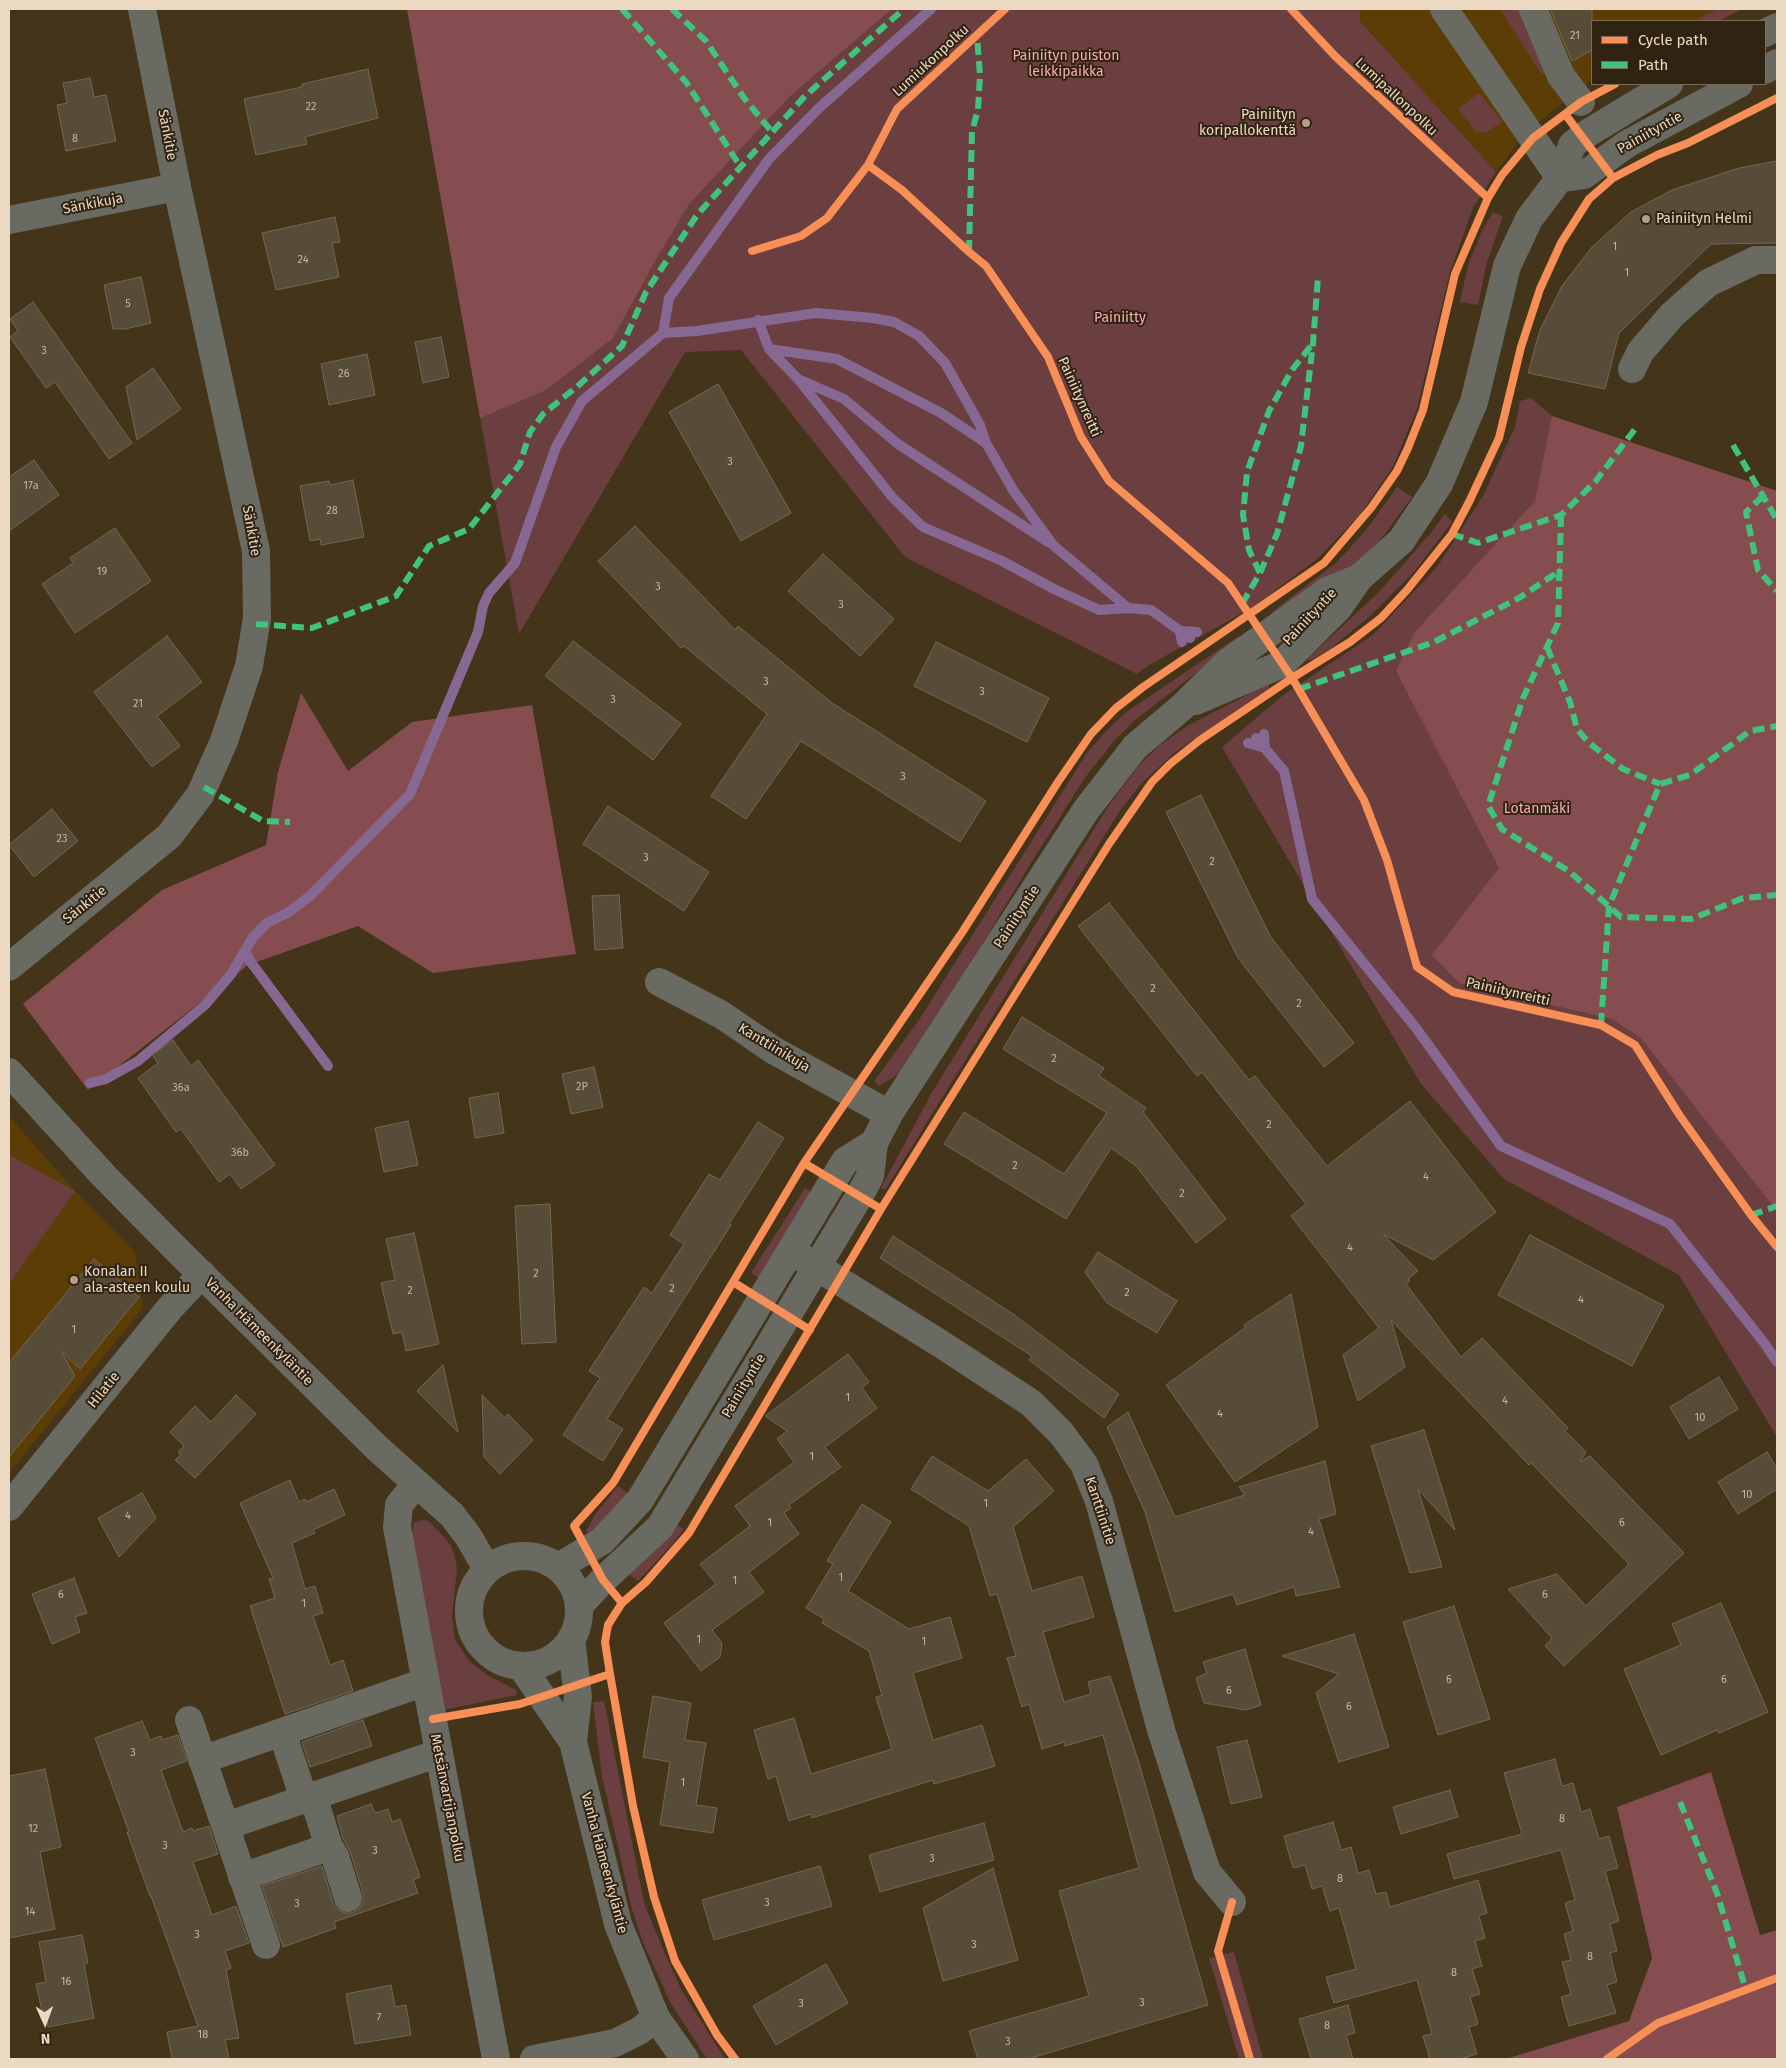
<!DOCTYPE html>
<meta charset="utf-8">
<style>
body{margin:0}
#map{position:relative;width:1786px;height:2068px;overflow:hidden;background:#44341a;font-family:"Fira Sans",sans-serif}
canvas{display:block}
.frame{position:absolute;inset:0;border:10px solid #ebd9c2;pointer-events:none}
.legend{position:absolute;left:1591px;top:20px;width:175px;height:65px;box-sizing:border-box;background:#302311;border:1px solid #7b6c58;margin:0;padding:6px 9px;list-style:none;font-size:15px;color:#ebd9c2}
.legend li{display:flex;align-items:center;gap:10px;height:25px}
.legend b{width:25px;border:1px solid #7b6c58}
.north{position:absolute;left:20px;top:1998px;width:50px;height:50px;-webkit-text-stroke:4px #302311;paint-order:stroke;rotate:178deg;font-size:14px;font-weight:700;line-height:20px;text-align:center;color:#ebd9c2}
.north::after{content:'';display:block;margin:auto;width:18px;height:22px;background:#ebd9c2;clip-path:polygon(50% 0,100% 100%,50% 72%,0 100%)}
</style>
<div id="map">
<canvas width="1786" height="2068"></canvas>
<div class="frame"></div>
<ul class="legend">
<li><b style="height:6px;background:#f78f57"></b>Cycle path</li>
<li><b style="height:6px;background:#40c37c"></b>Path</li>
</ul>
<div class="north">N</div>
</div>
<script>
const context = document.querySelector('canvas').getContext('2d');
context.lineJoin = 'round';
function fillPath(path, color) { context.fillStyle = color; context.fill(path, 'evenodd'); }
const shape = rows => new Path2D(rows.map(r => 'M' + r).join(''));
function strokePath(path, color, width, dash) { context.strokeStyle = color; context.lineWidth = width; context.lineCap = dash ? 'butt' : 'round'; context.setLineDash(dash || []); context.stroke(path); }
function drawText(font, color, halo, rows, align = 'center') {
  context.font = font + ' "Fira Sans",sans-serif'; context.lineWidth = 4; context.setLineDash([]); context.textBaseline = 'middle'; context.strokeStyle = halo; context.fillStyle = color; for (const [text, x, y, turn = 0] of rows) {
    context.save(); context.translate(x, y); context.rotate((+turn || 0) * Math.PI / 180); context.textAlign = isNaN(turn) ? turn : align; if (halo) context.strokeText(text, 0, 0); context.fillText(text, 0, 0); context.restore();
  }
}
const built = shape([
 [1360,9,1726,9,1701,21,1592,21,1592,80,1526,132,1496,172,1360,21],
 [9,1116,75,1191,135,1252,143,1308,9,1473]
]);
const green = shape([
 [407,9,1360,9,1360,21,1496,172,1473,208,1450,272,1417,409,1392,468,1359,516,1317,559,1253,607,1151,664,1137,674,905,557,741,350,685,352,519,634],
 [1500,9,1520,9,1552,71,1545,74,1541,73],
 [1718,9,1742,9,1719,21,1694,21],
 [1479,93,1502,122,1485,133,1476,132,1458,109],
 [1493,212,1503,217,1487,262,1478,305,1460,302,1468,265,1482,231],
 [1531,398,1552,416,1777,491,1777,1437,1679,1275,1504,1179,1421,1084,1222,747,1282,696,1373,635,1437,567,1483,496,1515,427,1520,401],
 [1397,487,1412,497,1376,546,1346,573,1273,616,1272,612,1337,562,1366,530],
 [1445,514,1452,522,1414,572,1369,617,1330,649,1313,659,1305,661,1379,592,1430,534],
 [1239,636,1240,639,1134,721,1114,741,1084,779,1034,858,907,1069,879,1086,874,1081,919,1020,1087,753,1106,731,1125,713],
 [1268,684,1269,688,1174,753,1140,785,1119,812,885,1190,881,1188,931,1094,1109,805,1141,763,1159,746,1187,726],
 [9,1155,75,1191,9,1284],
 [805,1188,814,1194,763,1280,751,1273],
 [618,1486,629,1494,607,1521,589,1534,586,1531,596,1513],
 [422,1520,429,1521,444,1537,451,1546,455,1557,457,1569,452,1615,455,1640,470,1662,489,1676,516,1690,517,1695,443,1710,411,1542,414,1523],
 [673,1523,684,1529,670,1547,638,1581,627,1573],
 [604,1701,644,1903,662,1947,681,1989,725,2059,708,2059,703,2053,670,2002,643,1942,632,1909,602,1776,593,1702],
 [1234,1952,1263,2059,1239,2059,1209,1958]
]);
const forest = shape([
 [407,9,892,9,790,96,689,204,655,261,613,338,546,390,480,418],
 [1552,416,1777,491,1777,1211,1641,1038,1612,1019,1459,983,1432,955,1499,868,1396,671,1414,633,1535,501],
 [301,693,348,771,412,722,532,705,576,954,433,973,358,926,248,965,88,1090,23,1004,162,890,266,845,278,772],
 [1711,1772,1760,1935,1777,1930,1777,2059,1506,2059,1629,2021,1652,1958,1617,1807]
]);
const stream = shape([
 [758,320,769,349,798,379,844,399,898,444,1048,542],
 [663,333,669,298,769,159,819,108,931,9],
 [769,349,837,359,941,413,986,443],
 [798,379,893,498,923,527,1000,560,1054,589,1099,610,1128,608],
 [1182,642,1180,631,1197,632],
 [1256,738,1284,771,1312,899,1416,1028,1501,1146,1670,1224,1765,1344,1777,1362],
 [1248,743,1265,748,1264,734],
 [245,951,250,961,328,1066],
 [90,1083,106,1079,138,1061,205,1005,232,973,253,937,267,923,289,912,310,896,410,794,478,632,483,606,489,593,515,563,556,447,582,401,663,333,697,331,816,313,873,318,894,322,919,336,945,363,980,425,986,443,1013,490,1053,545,1128,608,1151,610,1190,638]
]);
const building = shape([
 [1550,9,1592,9,1592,50,1572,61,1550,9],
 [368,69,378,118,305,137,307,144,256,155,244,99,302,87,302,84,368,69],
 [90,78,94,97,106,95,116,141,66,151,57,105,67,103,63,83,90,78],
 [1777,161,1777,243,1711,244,1619,333,1605,389,1528,373,1540,330,1562,286,1592,247,1631,212,1672,190,1739,168,1777,161],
 [335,217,340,242,332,243,339,277,276,290,262,233,335,217],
 [141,277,151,323,125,329,113,329,104,285,141,277],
 [33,302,132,443,109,459,55,382,46,388,10,337,18,331,10,319,33,302],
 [441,337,449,377,423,383,415,342,441,337],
 [367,354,375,395,329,405,321,364,367,354],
 [153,368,181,409,137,440,126,387,153,368],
 [718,384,791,513,741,541,669,412,718,384],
 [34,460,59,495,9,531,9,477,34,460],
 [353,480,364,537,321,545,320,539,310,541,300,486,329,481,330,485,353,480],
 [635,526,735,630,738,626,832,703,986,801,960,842,801,741,746,819,711,796,767,714,684,646,681,648,598,561,635,526],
 [115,528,151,581,75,633,42,584,73,563,70,558,115,528],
 [823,554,894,619,860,656,788,591,823,554],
 [167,636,202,682,157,716,180,746,152,767,94,692,167,636],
 [573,641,681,724,653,760,545,676,573,641],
 [936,642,1049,698,1027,742,914,686,936,642],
 [1201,795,1270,936,1354,1043,1324,1067,1238,958,1166,812,1201,795],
 [608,806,709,872,684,911,583,844,608,806],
 [52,809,78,841,34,877,9,845,52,809],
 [619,895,623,948,595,950,592,896,619,895],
 [1109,903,1249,1080,1255,1076,1327,1166,1410,1101,1496,1212,1433,1260,1383,1234,1418,1271,1408,1279,1410,1281,1406,1284,1461,1357,1482,1338,1568,1428,1565,1431,1586,1452,1580,1462,1590,1456,1684,1553,1564,1666,1545,1646,1552,1638,1508,1589,1557,1574,1586,1606,1629,1564,1531,1463,1529,1465,1391,1320,1405,1367,1358,1401,1343,1355,1379,1328,1291,1216,1306,1204,1202,1072,1197,1076,1078,926,1109,903],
 [1022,1017,1104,1068,1099,1076,1146,1108,1143,1112,1226,1219,1196,1243,1136,1166,1111,1148,1066,1219,944,1144,964,1112,1064,1174,1107,1113,1003,1049,1022,1017],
 [173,1040,191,1066,198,1060,275,1165,241,1189,230,1174,219,1182,181,1129,176,1132,138,1078,158,1063,152,1055,173,1040],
 [594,1067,603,1107,571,1114,562,1074,594,1067],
 [498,1093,504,1133,475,1138,469,1098,498,1093],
 [408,1121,418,1165,384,1172,375,1128,408,1121],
 [758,1122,784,1138,729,1224,731,1225,607,1419,623,1429,603,1461,563,1435,600,1378,589,1371,644,1287,652,1293,684,1244,670,1235,709,1174,720,1180,758,1122],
 [550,1204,556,1342,522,1344,515,1206,550,1204],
 [414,1233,439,1344,406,1351,402,1332,393,1334,381,1283,395,1280,386,1239,414,1233],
 [1530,1235,1664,1306,1632,1366,1498,1295,1530,1235],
 [893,1236,1013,1314,1119,1394,1104,1418,1029,1360,1032,1356,880,1258,893,1236],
 [1098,1252,1177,1301,1157,1333,1107,1303,1085,1272,1098,1252],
 [94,1259,139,1297,80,1369,61,1351,75,1376,9,1457,9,1363,94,1259],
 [1291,1294,1318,1427,1235,1482,1166,1385,1246,1327,1244,1325,1291,1294],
 [848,1354,869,1382,862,1388,877,1408,825,1447,841,1467,789,1505,791,1508,784,1513,799,1534,749,1572,764,1592,712,1630,722,1643,720,1657,701,1671,664,1623,716,1584,700,1564,750,1526,735,1506,794,1462,777,1439,787,1431,765,1416,848,1354],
 [443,1365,458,1432,417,1391,443,1365],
 [1719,1377,1738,1409,1689,1439,1670,1407,1719,1377],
 [236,1395,256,1414,195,1478,175,1460,181,1455,178,1452,184,1446,170,1432,195,1406,211,1422,236,1395],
 [482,1395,505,1418,508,1414,533,1440,500,1474,484,1457,482,1395],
 [1128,1412,1175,1517,1245,1495,1239,1487,1325,1461,1336,1514,1319,1519,1340,1587,1296,1596,1294,1587,1237,1605,1233,1594,1175,1612,1145,1512,1107,1427,1128,1412],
 [1424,1430,1455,1530,1418,1489,1442,1567,1410,1573,1371,1446,1424,1430],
 [1767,1452,1777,1469,1777,1489,1738,1514,1718,1482,1767,1452],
 [932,1456,988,1491,1026,1459,1054,1491,1013,1527,1032,1591,1082,1576,1094,1617,1043,1632,1064,1702,1091,1694,1088,1682,1110,1676,1139,1763,1208,2005,1028,2059,978,2059,969,2031,1089,1996,1059,1891,1139,1868,1103,1735,1065,1746,1064,1742,1042,1749,1029,1704,1022,1707,1007,1658,1016,1656,997,1594,990,1596,969,1526,911,1489,932,1456],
 [290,1480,299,1502,305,1499,306,1502,334,1489,345,1515,313,1530,315,1533,292,1543,305,1589,315,1586,323,1613,313,1616,330,1665,343,1660,353,1691,285,1714,250,1606,275,1598,269,1579,273,1578,240,1503,290,1480],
 [142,1493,156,1518,119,1557,98,1518,142,1493],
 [862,1504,891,1522,848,1591,909,1629,950,1617,962,1658,913,1673,933,1740,982,1725,995,1766,934,1784,933,1780,812,1818,811,1814,789,1821,776,1776,768,1779,754,1730,794,1718,811,1774,892,1749,876,1697,882,1695,869,1651,822,1623,824,1619,806,1608,833,1564,827,1561,862,1504],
 [74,1578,87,1613,75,1617,80,1632,52,1644,32,1594,74,1578],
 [1721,1603,1768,1712,1719,1733,1717,1730,1661,1755,1624,1669,1681,1645,1672,1624,1721,1603],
 [1454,1606,1490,1719,1438,1735,1403,1622,1454,1606],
 [1354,1634,1389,1747,1339,1762,1316,1693,1339,1674,1282,1656,1354,1634],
 [1245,1649,1261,1705,1246,1710,1204,1703,1196,1678,1207,1673,1203,1662,1245,1649],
 [653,1696,691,1703,685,1740,706,1743,696,1805,717,1808,713,1833,660,1825,670,1762,643,1757,653,1696],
 [363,1720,372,1746,310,1767,302,1742,363,1720],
 [142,1721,150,1740,161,1736,162,1740,178,1735,187,1761,161,1770,183,1832,192,1828,193,1831,209,1826,218,1854,193,1862,212,1915,236,1906,249,1943,225,1951,231,1968,226,1970,239,2038,225,2040,229,2059,172,2059,167,2032,198,2026,151,1896,150,1896,127,1832,129,1832,95,1738,142,1721],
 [1247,1740,1262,1797,1231,1804,1217,1747,1247,1740],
 [1555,1759,1562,1786,1573,1783,1581,1812,1590,1809,1599,1839,1609,1836,1618,1868,1605,1871,1619,1921,1610,1924,1617,1951,1610,1953,1617,1982,1607,1985,1616,2013,1569,2026,1561,1997,1571,1994,1562,1962,1571,1960,1564,1934,1573,1931,1565,1903,1575,1900,1561,1850,1454,1879,1447,1854,1522,1834,1504,1773,1555,1759],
 [45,1769,61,1847,40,1852,55,1929,9,1938,9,1776,45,1769],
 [1450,1790,1458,1817,1401,1834,1393,1807,1450,1790],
 [371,1804,375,1813,388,1809,392,1822,400,1819,420,1877,413,1880,418,1893,334,1922,336,1928,283,1947,262,1886,322,1866,333,1903,337,1909,345,1913,352,1913,359,1909,363,1902,363,1893,350,1851,343,1839,337,1816,371,1804],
 [1333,1822,1341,1850,1351,1847,1358,1873,1369,1870,1376,1894,1386,1892,1390,1907,1478,1880,1487,1913,1479,1916,1485,1938,1475,1941,1482,1966,1472,1969,1480,1994,1470,1997,1478,2024,1469,2027,1477,2054,1460,2059,1430,2059,1423,2036,1432,2034,1417,1980,1334,2003,1326,1977,1356,1969,1339,1908,1330,1911,1322,1886,1312,1889,1305,1865,1293,1868,1284,1836,1333,1822],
 [984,1823,994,1860,880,1892,869,1855,984,1823],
 [820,1866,832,1906,714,1940,702,1900,820,1866],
 [993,1868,1018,1960,943,1981,923,1908,993,1868],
 [82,1935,88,1963,84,1964,94,2018,48,2027,45,2011,42,2011,36,1984,46,1982,39,1942,82,1935],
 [826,1964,848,2003,776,2045,753,2006,826,1964],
 [391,1985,395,2007,406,2005,411,2035,355,2044,346,1994,391,1985],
 [1348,2005,1355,2033,1346,2035,1353,2059,1311,2059,1299,2019,1348,2005]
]);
const minor = shape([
 [1444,9,1560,178],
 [1533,9,1561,76,1581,102],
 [1765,33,1777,27],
 [1765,70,1777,63],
 [1560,178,1584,175,1627,144,1739,84],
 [9,220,177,187],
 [1632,369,1641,351,1672,315,1708,283,1756,260,1777,260],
 [1196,701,1282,664,1339,607,1359,578,1401,541,1439,484,1474,402,1507,266,1529,219,1560,178,1572,145,1583,136,1669,84],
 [9,967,169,836,200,795,224,741,249,666,257,618,256,551,177,187,142,9],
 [659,982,722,1015,773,1050,889,1114],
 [9,1072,103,1175,176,1249,377,1448,452,1515,468,1536,487,1569],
 [791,1251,941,1344,1031,1403,1061,1433,1084,1464,1099,1501,1162,1733,1207,1872,1232,1902],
 [416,1484,399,1505,397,1527,496,2059],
 [9,1507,170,1308,202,1274],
 '469 1611a55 55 0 1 1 110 0a55 55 0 1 1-110 0Z',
 [558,1567,602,1541,640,1500,845,1161,874,1143],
 [579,1606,603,1580,660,1527,860,1195,870,1176,874,1143,889,1114,1086,810,1135,747,1181,708,1227,663,1329,590,1359,578],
 [571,1639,578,1697,573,1742,618,1924,656,2018,685,2059],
 [521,1666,573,1742],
 [189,1720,266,1945],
 [282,1732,304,1799],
 [202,1760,425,1682],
 [313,1796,329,1847,335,1856,348,1898],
 [226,1826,439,1753],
 [242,1877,329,1847],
 [534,2059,615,2043,639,2031,656,2018]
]);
const quiet = shape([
 [622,9,686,82,740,166],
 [672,9,706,41,744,98,772,132],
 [969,252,972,131,978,110,980,75,977,35],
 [1733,445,1777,520],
 [1763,496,1746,512,1758,570,1777,591],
 [1561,515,1558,623,1523,698,1488,806,1502,829,1570,872,1621,917,1691,919,1743,898,1777,895],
 [1452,534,1478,543,1561,515,1595,482,1635,429],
 [1260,573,1249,550,1243,515,1247,472,1269,411,1292,370,1313,343],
 [1242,604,1260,573,1277,534,1301,446,1313,343,1318,277],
 [256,624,312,628,396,596,429,546,469,529,520,464,530,432,543,414,579,385,622,346,646,292,697,215,805,96,904,9],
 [1547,647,1570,702,1577,729,1589,743,1623,769,1660,784],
 [1299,689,1434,642,1519,598,1561,570],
 [204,787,263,821,290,822],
 [1601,1025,1609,906,1660,784,1690,775,1750,731,1777,726],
 [1751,1215,1777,1206],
 [1680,1802,1717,1893,1746,1990]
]);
const cycleway = shape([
 [1291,9,1336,57,1488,198],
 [1565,114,1613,178],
 [868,165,902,190,969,252,986,266,1048,357,1081,437,1109,481,1228,583,1292,678,1364,800,1387,860,1417,967,1453,992,1601,1025,1635,1045,1680,1116,1751,1215,1777,1247],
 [752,251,801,236,827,218,868,165,897,109,1005,9],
 [804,1163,881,1209],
 [733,1282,810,1330],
 [622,1603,603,1580,574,1526,613,1483,804,1163,963,931,1058,782,1091,734,1116,708,1143,687,1324,563,1371,508,1397,471,1408,448,1423,410,1455,274,1488,198,1502,175,1533,138,1581,102,1615,84],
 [433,1719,520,1704,610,1674],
 [1232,1902,1218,1951,1250,2059],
 [735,2059,717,2035,675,1961,654,1897,633,1806,610,1674,605,1642,608,1625,622,1603,646,1582,689,1533,881,1209,1109,844,1152,782,1170,764,1200,740,1292,678,1350,642,1381,618,1407,590,1452,534,1469,502,1499,438,1521,347,1540,289,1561,243,1589,199,1613,178,1657,155,1688,143,1777,98],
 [1607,2059,1658,2023,1777,1978]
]);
const markers = [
 [1306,123,5,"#b19f87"],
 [1646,219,5,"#b19f87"],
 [74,1280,5,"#b19f87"]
];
const numberNames = [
 ["21",1575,36],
 ["22",311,107],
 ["8",75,139],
 ["1",1615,247],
 ["24",303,260],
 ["1",1627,273],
 ["5",128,304],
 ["3",44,351],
 ["26",344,374],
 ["3",730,462],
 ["17a",31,486],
 ["28",332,511],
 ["19",102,572],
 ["3",658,587],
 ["3",841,605],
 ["3",766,682],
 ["3",982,692],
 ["3",613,700],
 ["21",138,704],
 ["3",903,777],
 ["23",62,839],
 ["3",646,858],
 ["2",1212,862],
 ["2",1153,989],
 ["2",1299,1004],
 ["2",1054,1059],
 ["2P",582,1087],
 ["36a",181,1088],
 ["2",1269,1125],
 ["36b",240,1153],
 ["2",1015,1166],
 ["4",1426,1177],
 ["2",1182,1194],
 ["4",1350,1248],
 ["2",536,1274],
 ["2",672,1289],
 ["2",410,1291],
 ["2",1127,1293],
 ["4",1581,1300],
 ["1",74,1330],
 ["1",848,1398],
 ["4",1505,1401],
 ["4",1220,1414],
 ["10",1700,1418],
 ["1",812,1457],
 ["10",1747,1495],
 ["1",986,1504],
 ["4",128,1516],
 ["1",770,1523],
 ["6",1622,1523],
 ["4",1311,1532],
 ["1",841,1578],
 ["1",735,1581],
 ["6",61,1595],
 ["6",1545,1595],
 ["1",304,1604],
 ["1",699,1640],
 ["1",924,1642],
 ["6",1449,1680],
 ["6",1724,1680],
 ["6",1229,1691],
 ["6",1349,1707],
 ["3",133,1753],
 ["1",683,1783],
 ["8",1562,1819],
 ["12",33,1829],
 ["3",165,1846],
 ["3",375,1851],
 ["3",932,1859],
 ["8",1340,1879],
 ["3",767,1903],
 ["3",297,1904],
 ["14",30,1912],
 ["3",197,1935],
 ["3",974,1945],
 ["8",1590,1957],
 ["8",1454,1973],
 ["16",66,1982],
 ["3",1142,2003],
 ["3",801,2004],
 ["7",379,2018],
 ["8",1327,2026],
 ["18",203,2035],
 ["3",1008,2042]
];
const parkNames = [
 ["Painiityn puiston",1066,56],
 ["leikkipaikka",1066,72],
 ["Painiitty",1120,318],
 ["Lotanmäki",1537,809]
];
const streetNames = [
 ["Lumiukonpolku",931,61,-43],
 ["Lumipallonpolku",1396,97,43],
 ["Painiityntie",1650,133,-29],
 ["Sänkitie",167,135,79],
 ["Sänkikuja",93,204,-11],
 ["Painiitynreitti",1079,397,66],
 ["Sänkitie",251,531,80],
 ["Painiityntie",1310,617,-47],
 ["Sänkitie",85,905,-39],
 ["Painiityntie",1017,917,-57],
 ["Painiitynreitti",1508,992,13],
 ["Kanttiinikuja",774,1048,31],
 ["Vanha Hämeenkyläntie",259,1332,45],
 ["Painiityntie",744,1386,-59],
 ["Hilatie",104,1390,-51],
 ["Kanttiinitie",1100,1511,72],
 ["Metsänvartijanpolku",447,1798,79],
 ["Vanha Hämeenkyläntie",604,1863,75]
];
const poiNames = [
 ["Painiityn",1296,115,"right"],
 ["koripallokenttä",1296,131,"right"],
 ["Painiityn Helmi",1656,219],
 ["Konalan II",84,1272],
 ["ala-asteen koulu",84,1288]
];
fillPath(built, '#5b3d05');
fillPath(green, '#6b3f40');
fillPath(forest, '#864d50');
strokePath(stream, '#876893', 10);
fillPath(building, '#564c37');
strokePath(building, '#736953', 1);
strokePath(minor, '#696a61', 28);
strokePath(quiet, '#40c37c', 6, [12, 6]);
strokePath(cycleway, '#f78f57', 8);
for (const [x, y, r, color] of markers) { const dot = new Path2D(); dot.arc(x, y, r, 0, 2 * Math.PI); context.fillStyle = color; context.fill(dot); strokePath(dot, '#302311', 2); }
drawText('11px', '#c6b69f', null, numberNames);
drawText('14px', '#f9acb1', '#302311', parkNames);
drawText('14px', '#ebd9c2', '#302311', streetNames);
drawText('14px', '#ebd9c2', '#302311', poiNames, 'left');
</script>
